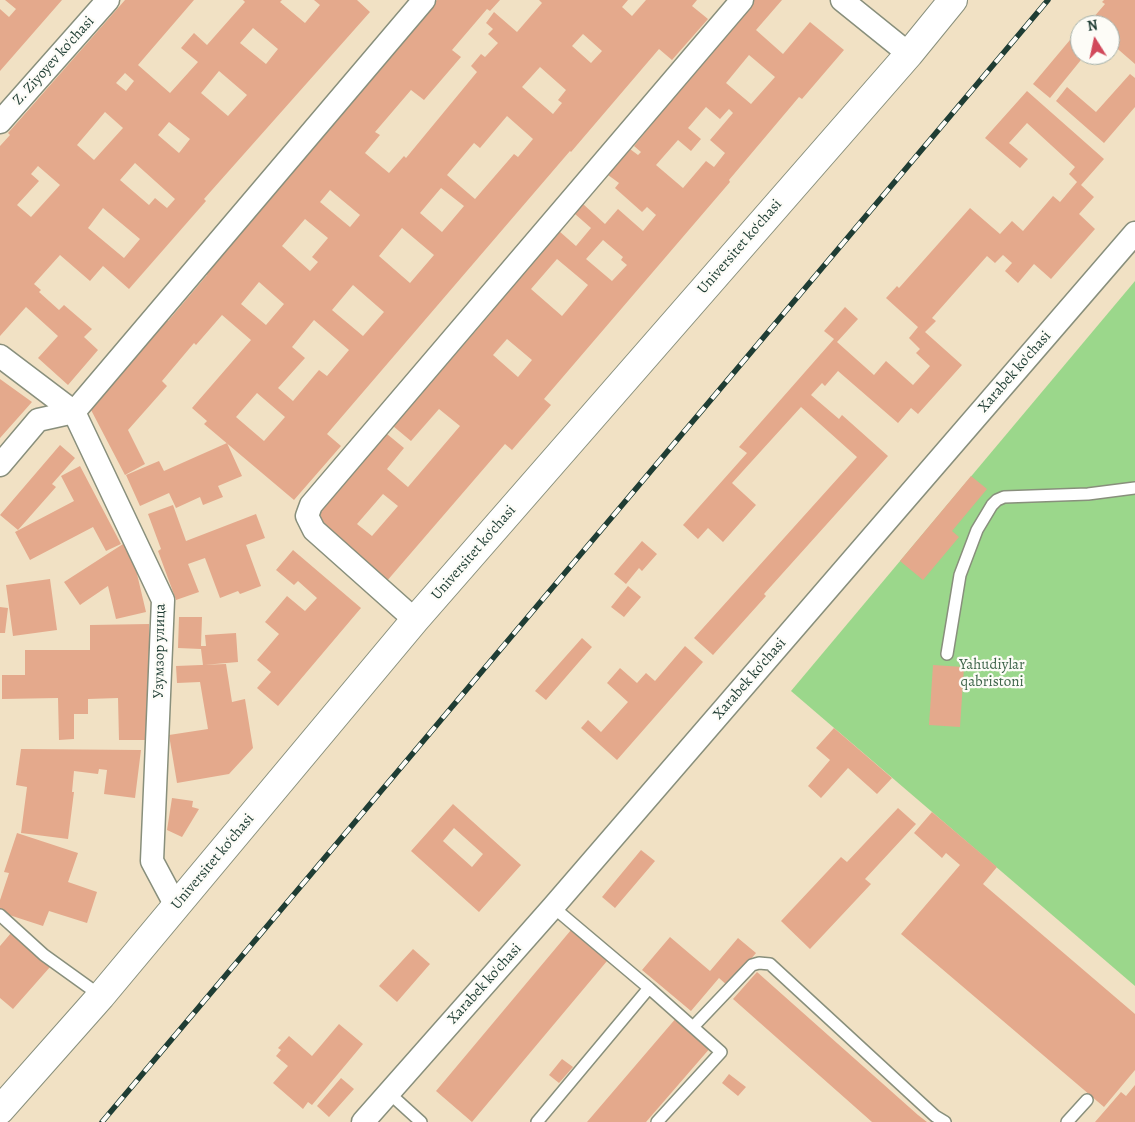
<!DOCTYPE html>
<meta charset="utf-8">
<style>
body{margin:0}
#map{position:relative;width:1135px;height:1122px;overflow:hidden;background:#f1e1c4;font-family:Alegreya,serif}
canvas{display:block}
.north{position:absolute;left:1070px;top:15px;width:50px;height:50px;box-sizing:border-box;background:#fdfcf7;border:1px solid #a4b0a9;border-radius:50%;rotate:350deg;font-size:14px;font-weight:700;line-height:20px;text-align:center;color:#1f3d34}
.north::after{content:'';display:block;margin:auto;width:18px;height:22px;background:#d1495b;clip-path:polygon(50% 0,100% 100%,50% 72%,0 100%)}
</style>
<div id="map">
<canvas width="1135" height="1122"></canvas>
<div class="north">N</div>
</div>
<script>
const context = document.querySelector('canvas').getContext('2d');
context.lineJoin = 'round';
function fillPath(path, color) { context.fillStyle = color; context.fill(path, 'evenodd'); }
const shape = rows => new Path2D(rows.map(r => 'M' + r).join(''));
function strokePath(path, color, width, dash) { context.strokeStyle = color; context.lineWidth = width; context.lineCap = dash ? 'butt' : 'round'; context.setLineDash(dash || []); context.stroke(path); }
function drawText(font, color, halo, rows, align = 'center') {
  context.font = font + ' Alegreya,serif'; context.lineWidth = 4.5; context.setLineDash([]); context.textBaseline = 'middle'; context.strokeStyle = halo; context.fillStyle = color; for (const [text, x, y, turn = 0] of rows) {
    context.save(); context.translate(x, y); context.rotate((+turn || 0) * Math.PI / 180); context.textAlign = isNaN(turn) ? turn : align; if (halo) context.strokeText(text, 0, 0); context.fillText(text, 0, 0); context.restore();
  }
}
const green = shape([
 [1135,281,1135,986,791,691]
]);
const building = shape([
 [5,0,62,0,0,71,0,9,9,17,16,9],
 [125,0,194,0,138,65,170,93,198,62,181,48,194,33,207,45,245,2,243,0,282,0,280,2,305,23,320,5,314,0,357,0,370,12,204,199,206,201,129,289,103,266,90,281,60,255,34,284,41,290,39,292,59,310,64,305,92,329,84,337,98,350,68,385,38,358,58,336,26,307,0,336,0,146,10,135,8,133],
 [253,28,278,49,266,64,240,43],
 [219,71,247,95,228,116,201,93],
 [125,73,134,81,126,91,116,83],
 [105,112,123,128,94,160,77,145],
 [169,122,190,139,179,153,158,135],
 [135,163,175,199,167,208,155,198,149,205,120,180],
 [38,166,60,185,31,217,17,205,39,181,31,174],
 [103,208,140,239,124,258,88,228],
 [437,0,500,0,490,11,487,9,452,50,461,57,424,100,411,90,375,132,380,135,365,153,389,173,404,156,406,158,477,72,471,66,481,54,485,57,498,43,488,34,493,29,486,23,494,12,517,32,542,3,539,0,628,0,622,7,632,16,646,0,697,0,692,6,708,19,672,60,659,49,571,152,570,151,327,434,341,446,294,500,204,424,207,421,192,408,251,340,222,315,196,345,194,343,162,381,167,386,128,430,145,464,125,475,90,408,166,319,168,321,207,275,204,272],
 [583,34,602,51,591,63,572,46],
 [540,67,566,90,558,100,562,103,553,114,522,87],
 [507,116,533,139,518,157,514,154,475,199,447,175,474,143,480,148],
 [441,188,464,206,442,232,420,213],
 [330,190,360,215,350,227,320,202],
 [305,219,328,238,312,257,318,262,310,271,282,246],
 [402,228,434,255,410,283,379,256],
 [259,282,284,304,266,325,241,304],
 [353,285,384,312,363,336,332,310],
 [314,320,349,350,327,376,319,370,293,401,278,388,305,358,292,347],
 [257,393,285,417,264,441,236,417],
 [749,0,782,0,756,30,783,54,810,22,844,50,802,99,799,97,729,180,730,182,544,399,551,405,512,450,505,444,386,582,313,520,387,434,404,448,387,469,408,487,460,426,439,409,411,441,393,426,492,312,490,311,559,231,576,246,591,228,575,214,583,204,605,224,618,209,643,231,656,215,647,207,642,212,615,188,619,183,608,175,630,149,638,155,641,152,634,146,655,120,652,118],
 [749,55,775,77,751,104,726,83],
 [706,107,720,119,729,109,733,113,710,140,725,153,714,167,706,161,683,188,656,165,678,140,691,151,701,139,688,128],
 [603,240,623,257,621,260,627,265,612,281,586,259],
 [557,259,588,285,562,316,531,289],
 [507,339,532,360,518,377,493,355],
 [383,494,398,506,372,536,357,524],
 [1104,0,1135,0,1135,64,1112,44,1110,46,1110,25,1087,25,1105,4,1102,2],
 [1080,28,1080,55,1085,55,1050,98,1033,84],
 [1130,74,1135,78,1135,107,1104,143,1056,101,1067,87,1096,112],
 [1027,91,1104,159,1081,185,1094,197,1079,214,1095,229,1051,279,1034,264,1018,283,1005,271,1012,263,1003,255,995,263,987,256,932,318,936,321,925,332,962,365,918,414,911,408,898,423,838,371,825,386,822,383,811,395,839,419,842,415,888,456,764,594,766,596,713,655,694,638,857,457,801,407,732,483,756,505,723,542,708,528,698,539,683,525,747,453,739,447,834,339,824,331,845,307,858,319,837,342,874,375,886,361,913,385,930,366,916,353,920,349,909,338,918,327,886,298,897,286,899,288,970,208,1000,234,1012,221,1023,231,1053,196,1060,202,1077,182,1069,174,1075,167,1027,123,1009,143,1028,159,1020,168,985,138],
 [0,379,32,402,0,438],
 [227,443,242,476,218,486,223,497,203,505,200,497,176,508,169,493,140,506,126,475,159,461,164,471],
 [60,445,75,458,52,484,56,487,18,530,0,515],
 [80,466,121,544,106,551,93,527,30,560,15,532,74,501,61,476],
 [971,476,987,489,952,531,959,537,923,580,900,561],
 [173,505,186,541,256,514,265,538,246,545,261,586,240,594,238,591,220,598,205,558,188,564,199,592,176,600,158,551,161,549,148,514],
 [642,541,657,554,642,571,639,568,626,584,614,574],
 [123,544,133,557,146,612,116,619,108,586,80,605,64,582],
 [293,550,361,608,278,706,257,688,271,672,257,660,279,634,265,622,287,596,305,611,317,598,298,581,294,585,276,570],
 [50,579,57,630,13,636,6,585],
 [628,586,641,597,624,617,611,607],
 [0,607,8,608,5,633,0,633],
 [179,617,202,617,201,646,206,646,205,635,236,633,238,662,203,665,201,649,178,648],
 [149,624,150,740,119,740,118,698,88,699,88,714,74,714,74,739,59,740,58,698,2,699,2,675,25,675,25,650,90,650,90,625],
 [582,638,592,647,546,700,535,691],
 [685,646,703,662,617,760,581,728,588,720,601,732,628,702,607,683,620,668,637,683,646,673,655,681],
 [226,664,232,702,245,699,253,748,229,774,177,783,169,735,208,729,200,682,177,683,176,666],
 [933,665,964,667,960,727,929,725],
 [834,728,892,778,877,794,848,768,821,798,808,786,830,760,816,748],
 [21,749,141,750,135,798,104,794,107,770,99,769,98,774,74,771,72,792,74,792,68,839,21,833,27,787,16,785],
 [172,798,193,801,192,807,199,809,182,837,167,830],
 [453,804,521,865,479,912,411,851],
 [454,828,483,854,472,867,443,841],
 [898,808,916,824,865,879,871,884,810,949,781,921,841,857,847,862],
 [932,812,997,867,983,884,1135,1014,1135,1070,1104,1107,901,934,960,865,946,853,942,858,914,833],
 [17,833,78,853,68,882,97,892,87,923,49,911,43,926,0,912,0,900,9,873,4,872],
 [641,850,655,861,615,908,602,897],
 [571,930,607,961,472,1122,436,1091],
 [11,933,50,967,13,1009,0,998,0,946],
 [670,937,710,971,738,938,756,953,728,986,719,978,691,1011,642,970],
 [413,949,430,964,397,1002,379,986],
 [757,972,918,1115,927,1122,872,1122,733,999],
 [677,1017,711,1047,646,1122,587,1122],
 [339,1024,363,1044,312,1105,308,1102,303,1109,273,1083,288,1066,276,1056,281,1050,278,1048,289,1036,312,1056],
 [562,1059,573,1067,559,1083,549,1075],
 [729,1074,746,1087,738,1096,722,1083],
 [341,1078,354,1089,329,1117,317,1106],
 [1135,1085,1135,1122,1095,1122,1121,1092,1126,1096]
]);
const service = shape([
 [947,654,960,575,977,530,992,505,997,500,1004,497,1088,494,1135,488],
 [553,907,649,988],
 [0,915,44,955,101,996],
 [693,1027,752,965,759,963,770,964,935,1116,945,1122],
 [389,1093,421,1122],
 [537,1122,649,988,721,1052,657,1122],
 [1067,1122,1087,1100]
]);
const minor = shape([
 [842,0,909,54],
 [0,122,108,0],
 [0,356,74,412,163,600,152,861,176,906],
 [0,465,38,420,74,412,424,0],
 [415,620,314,530,307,516,311,505,742,0],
 [363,1122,553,907,1135,233]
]);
const secondary = shape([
 [0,1110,101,996,415,620,909,54,953,0]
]);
const rail = shape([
 [102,1122,1048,0]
]);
const streetNames = [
 ["Z. Ziyoyev ko'chasi",54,61,-48],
 ["Universitet kо‘chasi",740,247,-49],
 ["Xarabek ko'chasi",1015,372,-49],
 ["Universitet kо‘chasi",474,553,-49],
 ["Узумзор улица",160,651,-89],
 ["Xarabek ko'chasi",750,679,-49],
 ["Universitet kо‘chasi",213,862,-50],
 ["Xarabek ko'chasi",485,984,-48]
];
const parkNames = [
 ["Yahudiylar",992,665],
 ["qabristoni",992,682]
];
fillPath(green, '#9bd78b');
fillPath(building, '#e4a98c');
strokePath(service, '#888f7c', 14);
strokePath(minor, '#888f7c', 25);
strokePath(secondary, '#888f7c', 30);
strokePath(service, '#fff', 11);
strokePath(minor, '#fff', 22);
strokePath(secondary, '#fff', 28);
strokePath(rail, '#1f3d34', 5.5);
strokePath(rail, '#fdfcf7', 4, [11]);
drawText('15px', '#1f3d34', '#fdfcf7', streetNames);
drawText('15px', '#3e644a', '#fdfcf7', parkNames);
</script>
